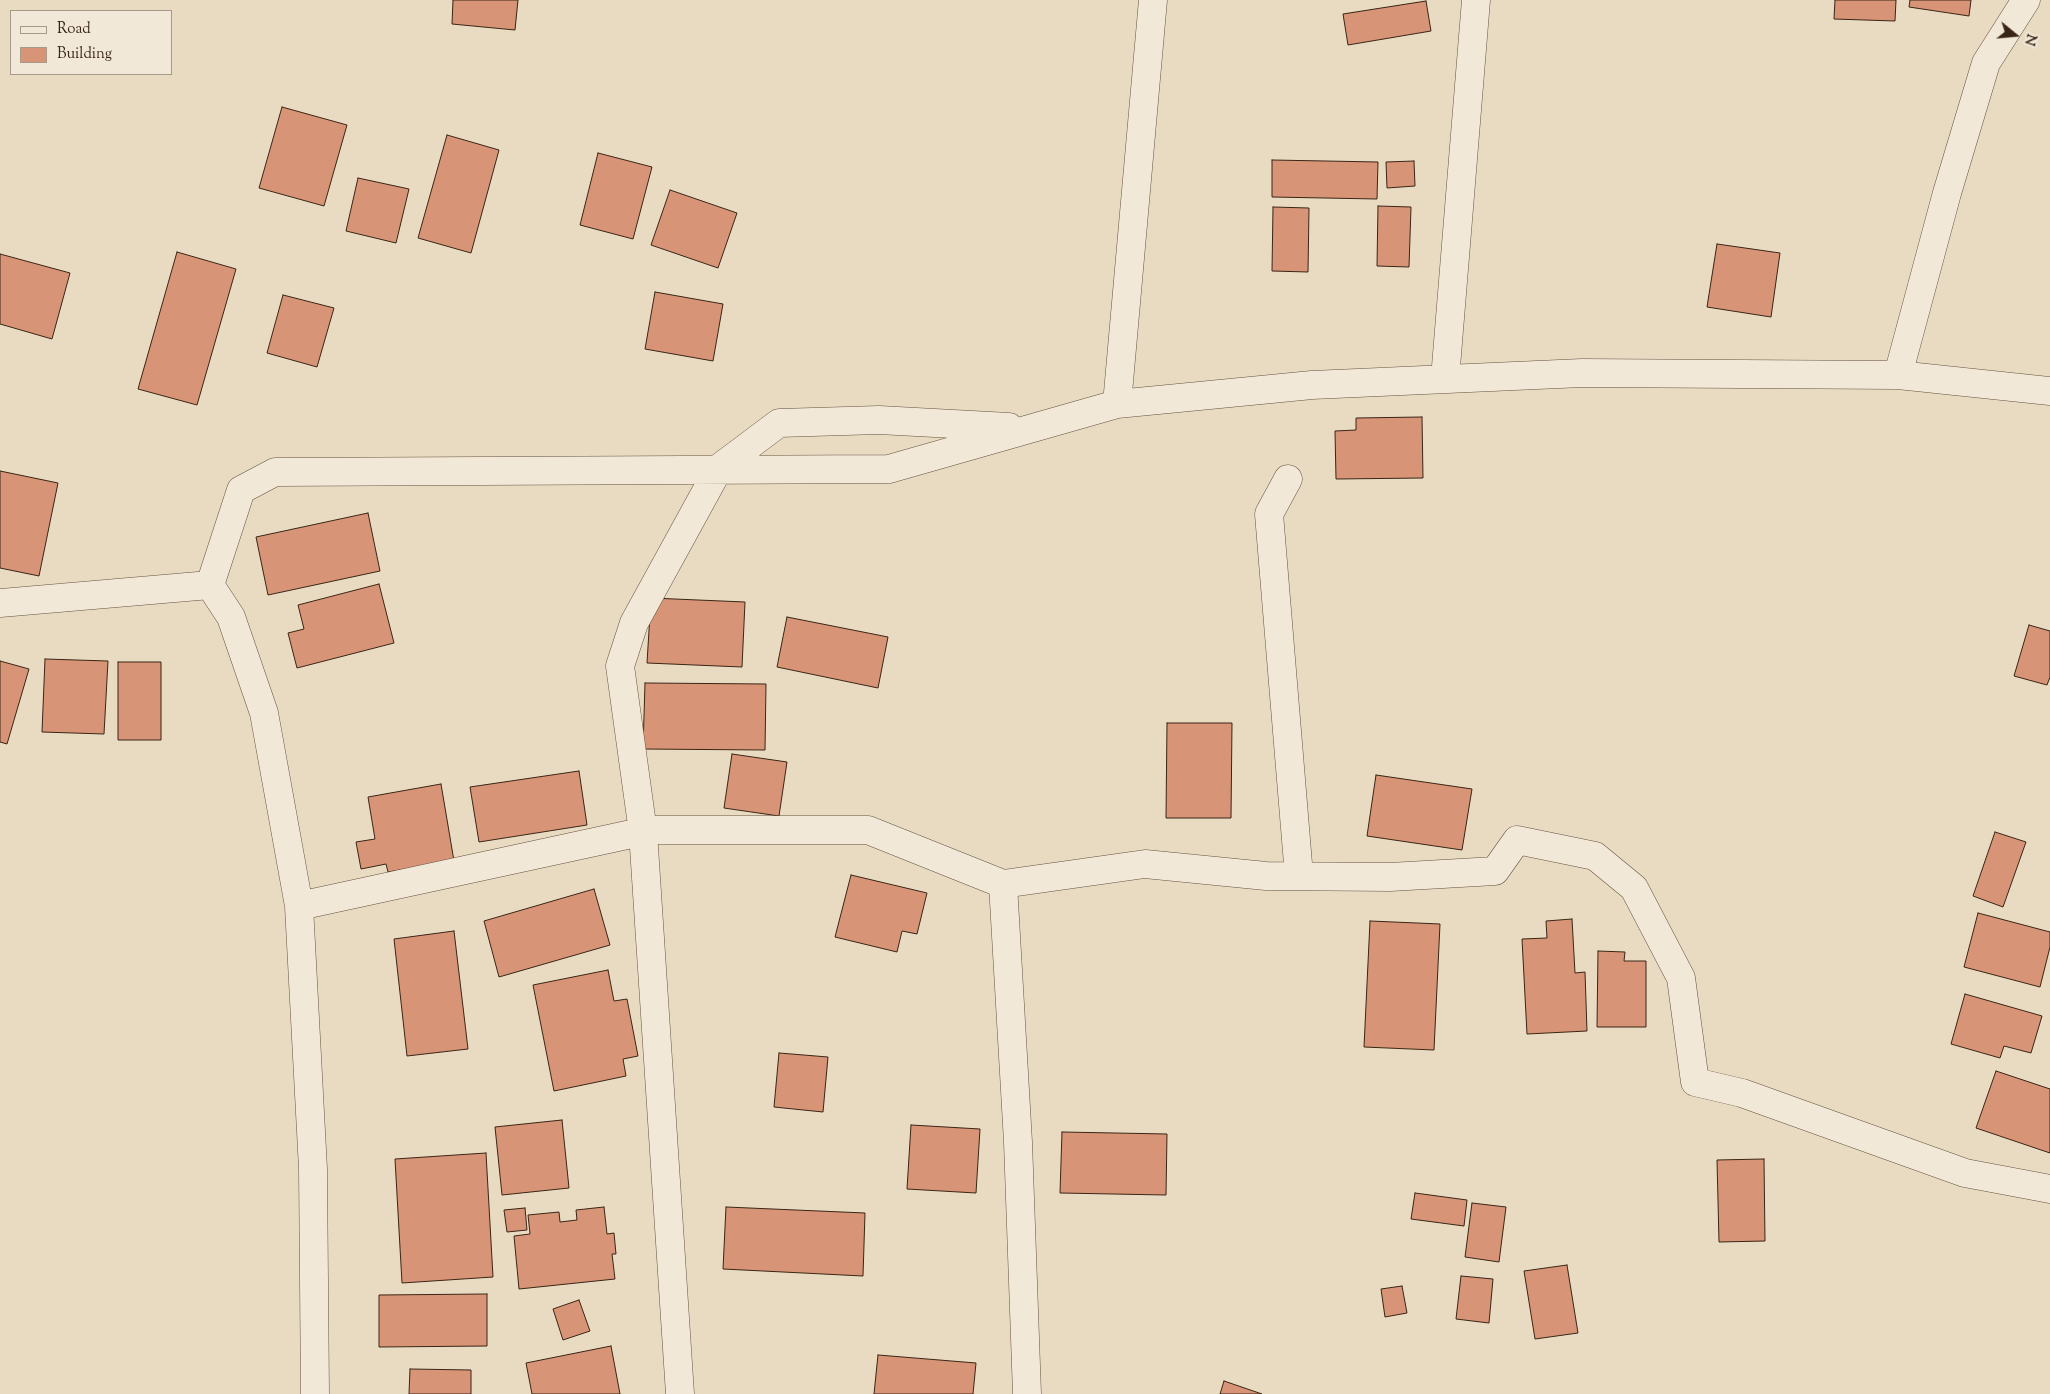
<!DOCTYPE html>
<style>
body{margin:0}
#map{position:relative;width:2050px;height:1394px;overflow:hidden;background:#e9dbc2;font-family:"Sorts Mill Goudy",serif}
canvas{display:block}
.legend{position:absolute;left:10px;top:10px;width:162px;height:65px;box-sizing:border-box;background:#f1e8d7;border:1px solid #a79a89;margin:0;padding:6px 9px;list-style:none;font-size:15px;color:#392515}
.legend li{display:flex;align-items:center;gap:10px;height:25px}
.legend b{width:25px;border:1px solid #a79a89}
.north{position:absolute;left:1990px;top:10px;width:50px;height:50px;-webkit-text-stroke:4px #f1e8d7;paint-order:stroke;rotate:107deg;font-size:14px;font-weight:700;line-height:20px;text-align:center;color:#392515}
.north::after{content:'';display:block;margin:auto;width:18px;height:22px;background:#392515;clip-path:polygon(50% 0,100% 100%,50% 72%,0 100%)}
</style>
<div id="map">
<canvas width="2050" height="1394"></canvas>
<ul class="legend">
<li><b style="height:6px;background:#f1e8d7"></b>Road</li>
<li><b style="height:14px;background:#d89476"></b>Building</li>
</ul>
<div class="north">N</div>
</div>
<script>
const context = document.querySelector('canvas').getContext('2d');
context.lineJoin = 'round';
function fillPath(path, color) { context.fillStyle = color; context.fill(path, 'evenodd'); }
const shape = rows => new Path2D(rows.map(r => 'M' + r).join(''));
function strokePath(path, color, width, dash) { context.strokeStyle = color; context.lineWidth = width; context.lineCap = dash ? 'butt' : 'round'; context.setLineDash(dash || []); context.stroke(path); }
const building = shape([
 [453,0,518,0,515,30,452,24,453,0],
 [1835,0,1896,0,1895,21,1834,19,1835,0],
 [1910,0,1971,0,1969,16,1909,7,1910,0],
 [1426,1,1431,31,1348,45,1343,14,1426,1],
 [282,107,347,125,324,206,259,188,282,107],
 [447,135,499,150,471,253,418,238,447,135],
 [598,153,652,167,633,239,580,225,598,153],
 [1272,160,1378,162,1377,199,1272,197,1272,160],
 [1414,161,1415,186,1387,188,1386,162,1414,161],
 [358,178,409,189,396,243,346,231,358,178],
 [670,190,737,213,718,268,651,245,670,190],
 [1378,206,1411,207,1409,267,1377,266,1378,206],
 [1273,207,1309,208,1308,272,1272,271,1273,207],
 [1717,244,1780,253,1771,317,1707,307,1717,244],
 [177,252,236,269,197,405,138,389,177,252],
 [0,254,70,273,52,339,0,324,0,254],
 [655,292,723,304,713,361,645,349,655,292],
 [283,295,334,308,317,367,267,353,283,295],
 [1422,417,1423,478,1336,479,1335,431,1356,430,1356,418,1422,417],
 [0,471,58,483,39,576,0,568,0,471],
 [368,513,380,571,268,595,256,537,368,513],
 [379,584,394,643,297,668,288,633,304,629,298,605,379,584],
 [651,598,745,602,742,667,647,663,651,598],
 [787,617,888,637,878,688,777,667,787,617],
 [2029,625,2050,631,2050,677,2047,685,2014,676,2029,625],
 [45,659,108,661,104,734,42,732,45,659],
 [0,661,29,669,7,744,0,742,0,661],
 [118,662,161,662,161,740,118,740,118,662],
 [645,683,766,684,765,750,643,749,645,683],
 [1167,723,1232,723,1231,818,1166,818,1167,723],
 [732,754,787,762,779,816,724,808,732,754],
 [579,771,587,825,479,842,470,787,579,771],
 [1376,775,1472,789,1462,850,1367,836,1376,775],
 [441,784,454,861,388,872,386,864,361,869,356,842,375,839,368,797,441,784],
 [1995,832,2026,842,2003,907,1973,896,1995,832],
 [851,875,927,893,917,934,902,931,897,952,835,937,851,875],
 [594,889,610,945,499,977,484,921,594,889],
 [1978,913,2050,932,2050,947,2040,987,1964,967,1978,913],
 [1572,919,1575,973,1585,972,1587,1031,1527,1034,1522,939,1547,938,1546,921,1572,919],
 [1370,921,1440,924,1434,1050,1364,1047,1370,921],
 [454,931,468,1049,407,1056,394,939,454,931],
 [1598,951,1625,952,1624,961,1646,961,1646,1027,1597,1027,1598,951],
 [608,970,614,1001,627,999,638,1056,623,1059,626,1076,554,1091,533,985,608,970],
 [1965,994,2042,1016,2031,1053,2004,1046,2000,1058,1951,1044,1965,994],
 [779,1053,828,1057,823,1112,774,1107,779,1053],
 [1996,1071,2050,1089,2050,1153,1976,1128,1996,1071],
 [562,1120,569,1188,502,1195,495,1127,562,1120],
 [911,1125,980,1129,976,1193,907,1189,911,1125],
 [1062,1132,1167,1134,1166,1195,1060,1193,1062,1132],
 [486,1153,493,1277,402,1283,395,1159,486,1153],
 [1764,1159,1765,1241,1719,1242,1717,1160,1764,1159],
 [1415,1193,1467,1200,1464,1226,1411,1219,1415,1193],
 [1472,1203,1506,1207,1499,1262,1465,1257,1472,1203],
 [604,1207,607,1234,614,1233,616,1254,612,1254,615,1279,519,1289,514,1236,530,1234,528,1215,559,1212,560,1222,577,1220,576,1210,604,1207],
 [726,1207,865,1213,863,1276,723,1269,726,1207],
 [525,1208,527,1230,507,1232,504,1210,525,1208],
 [1567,1265,1578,1333,1535,1339,1524,1271,1567,1265],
 [1461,1276,1493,1279,1489,1323,1456,1319,1461,1276],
 [1402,1286,1407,1313,1385,1317,1381,1289,1402,1286],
 [487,1294,487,1346,379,1347,379,1295,487,1294],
 [579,1300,590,1331,563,1340,553,1309,579,1300],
 [611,1346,620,1394,532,1394,526,1363,611,1346],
 [878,1355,976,1363,973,1394,874,1394,878,1355],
 [410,1369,471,1370,471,1394,409,1394,410,1369],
 [1224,1381,1262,1394,1220,1394,1224,1381]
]);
const minor = shape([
 [1898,375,1947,193,1986,63,2026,0],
 [1445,379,1476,0],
 [1117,404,1153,0],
 [1288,479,1269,514,1299,876],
 [210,585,241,490,275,472,889,469,1117,404,1312,385,1582,373,1898,375,2050,391],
 [0,603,210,585,231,617,264,713,299,906,313,1169,315,1394],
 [1003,884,1145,864,1266,876,1390,877,1495,871,1517,840,1595,856,1634,888,1681,978,1695,1082,1742,1093,1965,1173,2050,1189],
 [299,906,650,830,868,830,1003,884,1018,1142,1027,1394],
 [680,1394,643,832,620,666,634,623,719,468,779,423,879,420,1009,427]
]);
fillPath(building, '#d89476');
strokePath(building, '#392515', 1);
strokePath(minor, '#655240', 29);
strokePath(minor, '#f1e8d7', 28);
</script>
